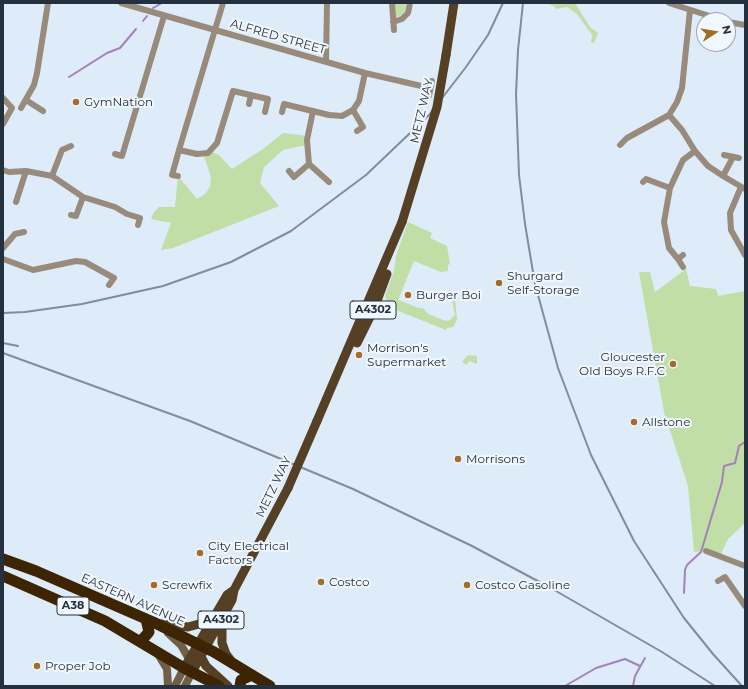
<!DOCTYPE html>
<style>
body{margin:0}
#map{position:relative;width:748px;height:689px;overflow:hidden;background:#deebf9;font-family:Montserrat,sans-serif}
canvas{display:block}
.frame{position:absolute;inset:0;border:4px solid #24303d;pointer-events:none}
.north{position:absolute;left:696px;top:12px;width:40px;height:40px;box-sizing:border-box;background:#f1f7fe;border:1px solid #9fa7b1;border-radius:50%;rotate:78deg;font-size:11px;font-weight:700;line-height:16px;text-align:center;color:#24303d}
.north::after{content:'';display:block;margin:auto;width:14px;height:18px;background:#a26e26;clip-path:polygon(50% 0,100% 100%,50% 72%,0 100%)}
</style>
<div id="map">
<canvas width="748" height="689"></canvas>
<div class="frame"></div>
<div class="north">N</div>
</div>
<script>
const context = document.querySelector('canvas').getContext('2d');
context.lineJoin = 'round';
function fillPath(path, color) { context.fillStyle = color; context.fill(path, 'evenodd'); }
const shape = rows => new Path2D(rows.map(r => 'M' + r).join(''));
function strokePath(path, color, width, dash) { context.strokeStyle = color; context.lineWidth = width; context.lineCap = dash ? 'butt' : 'round'; context.setLineDash(dash || []); context.stroke(path); }
function drawText(font, color, halo, rows, align = 'center') {
  context.font = font + ' Montserrat,sans-serif'; context.lineWidth = 4; context.setLineDash([]); context.textBaseline = 'middle'; context.strokeStyle = halo; context.fillStyle = color; for (const [text, x, y, turn = 0] of rows) {
    context.save(); context.translate(x, y); context.rotate((+turn || 0) * Math.PI / 180); context.textAlign = isNaN(turn) ? turn : align; if (halo) context.strokeText(text, 0, 0); context.fillText(text, 0, 0); context.restore();
  }
}
const green = shape([
 [395,3,406,3,405,11,400,16,396,17],
 [545,3,575,3,590,27,598,33,594,43,591,42,592,35,577,14,567,7,556,9,554,6],
 [283,133,307,136,307,145,283,150,264,167,260,183,279,206,173,248,161,250,171,223,151,219,154,212,159,207,175,207,178,176,197,199,205,194,210,187,211,177,203,153,210,151,219,155,232,169,263,149],
 [408,222,432,233,430,238,447,246,450,264,448,265,448,271,441,272,414,261,398,300,419,308,423,308,428,314,446,321,450,320,455,315,452,299,455,298,457,320,453,327,447,328,446,330,391,308,387,302,385,296,394,271,396,256],
 [686,269,690,286,716,289,718,296,745,291,745,523,728,539,720,556,706,551,694,552,688,486,664,412,639,272,650,272,655,292],
 [468,355,477,356,477,364,469,361,467,365,462,362]
]);
const stream = shape([
 [153,8,162,3],
 [143,21,147,16],
 [69,77,107,53,120,48,136,29],
 [684,593,685,570,687,565,701,552,722,482,724,466,735,463,739,446,745,442],
 [565,686,596,668,625,659,640,666],
 [633,686,635,676,645,658]
]);
const street = shape([
 [121,3,365,73,430,88],
 [392,3,394,30],
 [669,3,722,20],
 [393,22,402,19,408,13,410,3],
 [728,22,745,25],
 [326,62,327,3],
 [429,96,432,81],
 [3,98,12,108,3,124],
 [26,100,43,111],
 [249,104,251,95],
 [21,108,34,85,37,73,48,3],
 [353,110,363,127,357,131],
 [313,111,307,140,309,164,329,182],
 [282,112,284,104,329,115,342,116,353,110,359,101,365,73],
 [669,115,682,130,695,151,708,166,723,176,745,189],
 [620,145,627,138,669,115,677,102,682,88,690,10],
 [179,150,223,3],
 [115,154,122,156,164,16],
 [724,155,739,158],
 [3,170,9,172,26,171,52,176,83,197,115,207,127,214,140,218,138,225],
 [289,171,294,177,309,164],
 [52,176,62,150,71,146],
 [178,176,172,175,179,150,197,154,208,153,217,143,233,91,268,99,265,112],
 [723,176,733,157],
 [643,182,646,179,670,188],
 [741,187,730,213,731,230,745,255],
 [16,202,26,171],
 [71,215,76,216,83,197],
 [3,248,15,234,24,232],
 [683,255,678,259,669,248,664,222,670,188,683,160,695,151],
 [3,259,33,270,76,261,85,262,114,278,109,285],
 [678,259,683,267],
 [706,551,745,566],
 [718,581,725,577,745,606]
]);
const secondary = shape([
 [168,633,181,645,192,664,192,672,185,686],
 [158,654,167,669,168,686],
 [175,686,184,668]
]);
const primary = shape([
 [446,55,454,3],
 [357,343,374,309,387,274],
 [317,421,402,222],
 [222,622,222,643,226,654,232,662],
 [161,624,188,627,210,621],
 [199,653,206,666,228,686],
 [184,668,227,595,234,590],
 [192,672,232,600,234,590,288,488]
]);
const highway = shape([
 [3,559,36,571,153,622,214,652,270,686],
 [3,576,105,621,184,668,219,686],
 [141,641,149,632,146,619],
 [240,686,241,680,252,675]
]);
const rail = shape([
 [523,3,518,50,516,94,519,175,525,224,535,284,558,368,591,455,634,541,684,618,713,654,742,686],
 [3,313,25,312,82,304,163,286,231,262,291,231,366,175,429,115,466,67,488,35,503,3],
 [3,343,18,346],
 [3,353,190,421,353,489,472,546,549,587,662,652,715,686]
]);
const primaryBridge = shape([
 [402,222,437,107,446,55],
 [288,488,317,421]
]);
const markers = [
 [76,102,4,"#a26e26"],
 [499,283,4,"#a26e26"],
 [408,295,4,"#a26e26"],
 [359,355,4,"#a26e26"],
 [673,364,4,"#a26e26"],
 [634,422,4,"#a26e26"],
 [458,459,4,"#a26e26"],
 [200,553,4,"#a26e26"],
 [321,582,4,"#a26e26"],
 [154,585,4,"#a26e26"],
 [467,585,4,"#a26e26"],
 [37,666,4,"#a26e26"]
];
const shields = [
 [373,310,46],
 [73,606,32],
 [221,620,46]
];
const shieldNames = [
 ["A4302",373,310],
 ["A38",73,606],
 ["A4302",221,620]
];
const streetNames = [
 ["ALFRED STREET",278,37,16],
 ["METZ WAY",422,111,-77],
 ["METZ WAY",274,487,-64],
 ["EASTERN AVENUE",133,600,24]
];
const poiNames = [
 ["GymNation",84,102],
 ["Shurgard",507,276],
 ["Self-Storage",507,290],
 ["Burger Boi",416,295],
 ["Morrison's",367,348],
 ["Supermarket",367,362],
 ["Gloucester",665,357,"right"],
 ["Old Boys R.F.C",665,371,"right"],
 ["Allstone",642,422],
 ["Morrisons",466,459],
 ["City Electrical",208,546],
 ["Factors",208,560],
 ["Costco",329,582],
 ["Screwfix",162,585],
 ["Costco Gasoline",475,585],
 ["Proper Job",45,666]
];
fillPath(green, '#c0dea6');
strokePath(stream, '#a381ba', 2);
strokePath(street, '#988b7c', 6);
strokePath(secondary, '#705e49', 8);
strokePath(primary, '#553f25', 9);
strokePath(highway, '#3d2504', 11);
strokePath(rail, '#818d9b', 2);
strokePath(primaryBridge, '#553f25', 9);
for (const [x, y, r, color] of markers) { const dot = new Path2D(); dot.arc(x, y, r, 0, 2 * Math.PI); context.fillStyle = color; context.fill(dot); strokePath(dot, '#f1f7fe', 1.5); }
for (const [x, y, w] of shields) { const box = new Path2D(); box.roundRect(x - w / 2, y - 9, w, 18, 3); context.fillStyle = '#f1f7fe'; context.fill(box); strokePath(box, '#24303d', 1); }
drawText('bold 11px', '#24303d', null, shieldNames);
drawText('12px', '#24303d', '#f1f7fe', streetNames);
drawText('12px', '#24303d', '#f1f7fe', poiNames, 'left');
</script>
